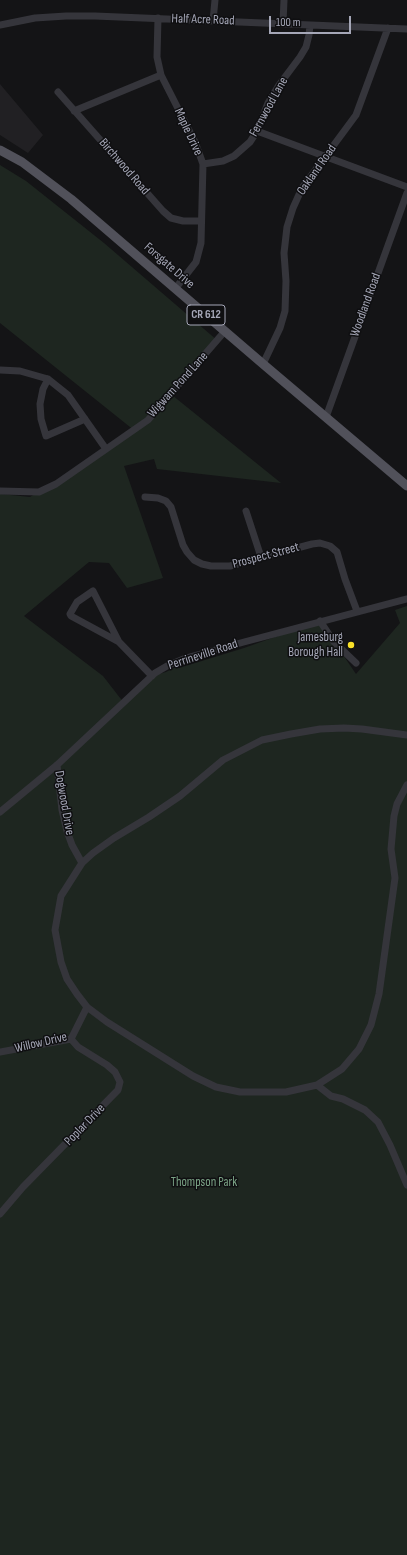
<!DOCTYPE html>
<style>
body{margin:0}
#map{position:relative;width:407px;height:1555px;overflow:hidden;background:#141416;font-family:"Sofia Sans Condensed",sans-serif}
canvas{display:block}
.scale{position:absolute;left:269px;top:16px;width:82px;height:18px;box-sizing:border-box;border:2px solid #a5a7b7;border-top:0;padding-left:5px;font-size:12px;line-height:14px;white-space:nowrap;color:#a5a7b7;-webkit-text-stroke:3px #0f0f11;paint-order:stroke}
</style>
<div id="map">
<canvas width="407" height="1555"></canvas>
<div class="scale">100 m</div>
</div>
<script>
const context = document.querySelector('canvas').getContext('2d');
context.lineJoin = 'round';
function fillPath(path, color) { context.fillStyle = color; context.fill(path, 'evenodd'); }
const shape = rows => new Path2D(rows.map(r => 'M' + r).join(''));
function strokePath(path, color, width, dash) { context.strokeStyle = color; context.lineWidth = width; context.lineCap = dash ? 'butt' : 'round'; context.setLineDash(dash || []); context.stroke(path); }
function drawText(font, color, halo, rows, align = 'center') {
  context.font = font + ' "Sofia Sans Condensed",sans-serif'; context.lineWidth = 3; context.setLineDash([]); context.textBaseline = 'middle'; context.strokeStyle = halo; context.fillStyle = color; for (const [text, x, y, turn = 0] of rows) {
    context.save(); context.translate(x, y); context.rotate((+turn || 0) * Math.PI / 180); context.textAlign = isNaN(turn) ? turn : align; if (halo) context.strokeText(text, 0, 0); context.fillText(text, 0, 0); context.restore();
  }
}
const built = shape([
 [0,84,43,135,28,153,0,135]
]);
const green = shape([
 [0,165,26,181,104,243,218,341,172,395,281,483,157,469,154,459,124,466,163,578,127,588,109,563,89,562,24,616,103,676,124,703,152,676,166,672,178,666,179,668,244,648,320,621,356,674,400,623,395,610,407,606,407,1555,0,1555,0,492,1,494,30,497,135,431,0,323]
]);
const minor = shape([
 [158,18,157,57,161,75,195,142,203,164,201,243,196,262,175,289],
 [213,21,215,0],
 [283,23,284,0],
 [0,25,35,18,66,16,95,16,407,29],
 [58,92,163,211,171,218,183,221,201,221],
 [74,111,161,75],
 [257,131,407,187],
 [203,164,223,161,234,156,250,142,257,131,268,103,279,85,300,57,306,47,309,35,310,25],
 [263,364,280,328,285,311,286,281,284,253,287,227,293,208,302,188,356,115,388,28],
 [0,370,20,371,48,379,68,395,106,449],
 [48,379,43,389,40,404,41,419,46,436,85,419],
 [326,417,407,193],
 [0,491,39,492,56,484,148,420,225,331],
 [145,497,158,498,166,501,171,507,183,545,187,552,194,560,202,564,211,566,230,566,312,544,320,543,330,546,337,552,345,579,357,611],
 [246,511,261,557],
 [320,621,334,642,356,663],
 [119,642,71,616,70,614,77,602,93,591,119,642,152,676],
 [407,735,362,729,344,728,320,729,291,734,262,740,223,760,180,796,149,817,114,838,93,853,82,863,61,896,55,930,61,962,67,979,77,994,87,1007,107,1022,193,1076,216,1087,240,1092,286,1092,317,1085,342,1069,359,1049,371,1025,379,994,395,878,391,849,394,816,397,804,407,785],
 [57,765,62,810,67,831,72,845,82,863],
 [0,812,57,765,155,673,167,666,186,658,244,642,407,599],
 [0,1052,71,1039,87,1007],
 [317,1085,331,1096,343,1099,365,1110,378,1122,390,1145,407,1185],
 [0,1214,23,1187,118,1090,120,1082,115,1072,107,1065,78,1047,71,1039]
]);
const major = shape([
 [0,150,22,162,71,199,263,364,407,486]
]);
const markers = [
 [351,645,4,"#f9e028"]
];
const shields = [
 [206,315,38]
];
const shieldNames = [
 ["CR 612",206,315]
];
const streetNames = [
 ["Half Acre Road",203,20,2],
 ["Fernwood Lane",269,107,-61],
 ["Maple Drive",188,132,65],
 ["Birchwood Road",124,167,49],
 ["Oakland Road",317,170,-55],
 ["Forsgate Drive",169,266,41],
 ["Woodland Road",366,305,-70],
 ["Wigwam Pond Lane",178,385,-48],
 ["Prospect Street",266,556,-15],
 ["Perrineville Road",203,655,-18],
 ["Dogwood Drive",64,803,80],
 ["Willow Drive",41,1043,-13],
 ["Poplar Drive",85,1125,-46]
];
const poiNames = [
 ["Jamesburg",343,638],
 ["Borough Hall",343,653]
];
const parkNames = [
 ["Thompson Park",204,1183]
];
fillPath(built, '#212023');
fillPath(green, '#1e2620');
strokePath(minor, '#35353b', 7);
strokePath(major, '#51515a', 9);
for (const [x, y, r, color] of markers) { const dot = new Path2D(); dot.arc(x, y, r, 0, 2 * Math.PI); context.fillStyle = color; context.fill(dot); strokePath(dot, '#0f0f11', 1.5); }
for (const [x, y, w] of shields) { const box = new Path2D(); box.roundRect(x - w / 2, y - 10, w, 20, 3); context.fillStyle = '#0f0f11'; context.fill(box); strokePath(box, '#a5a7b7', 1); }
drawText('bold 12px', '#a5a7b7', null, shieldNames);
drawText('13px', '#a5a7b7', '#0f0f11', streetNames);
drawText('13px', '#a5a7b7', '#0f0f11', poiNames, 'right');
drawText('13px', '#7ba386', '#0f0f11', parkNames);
</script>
